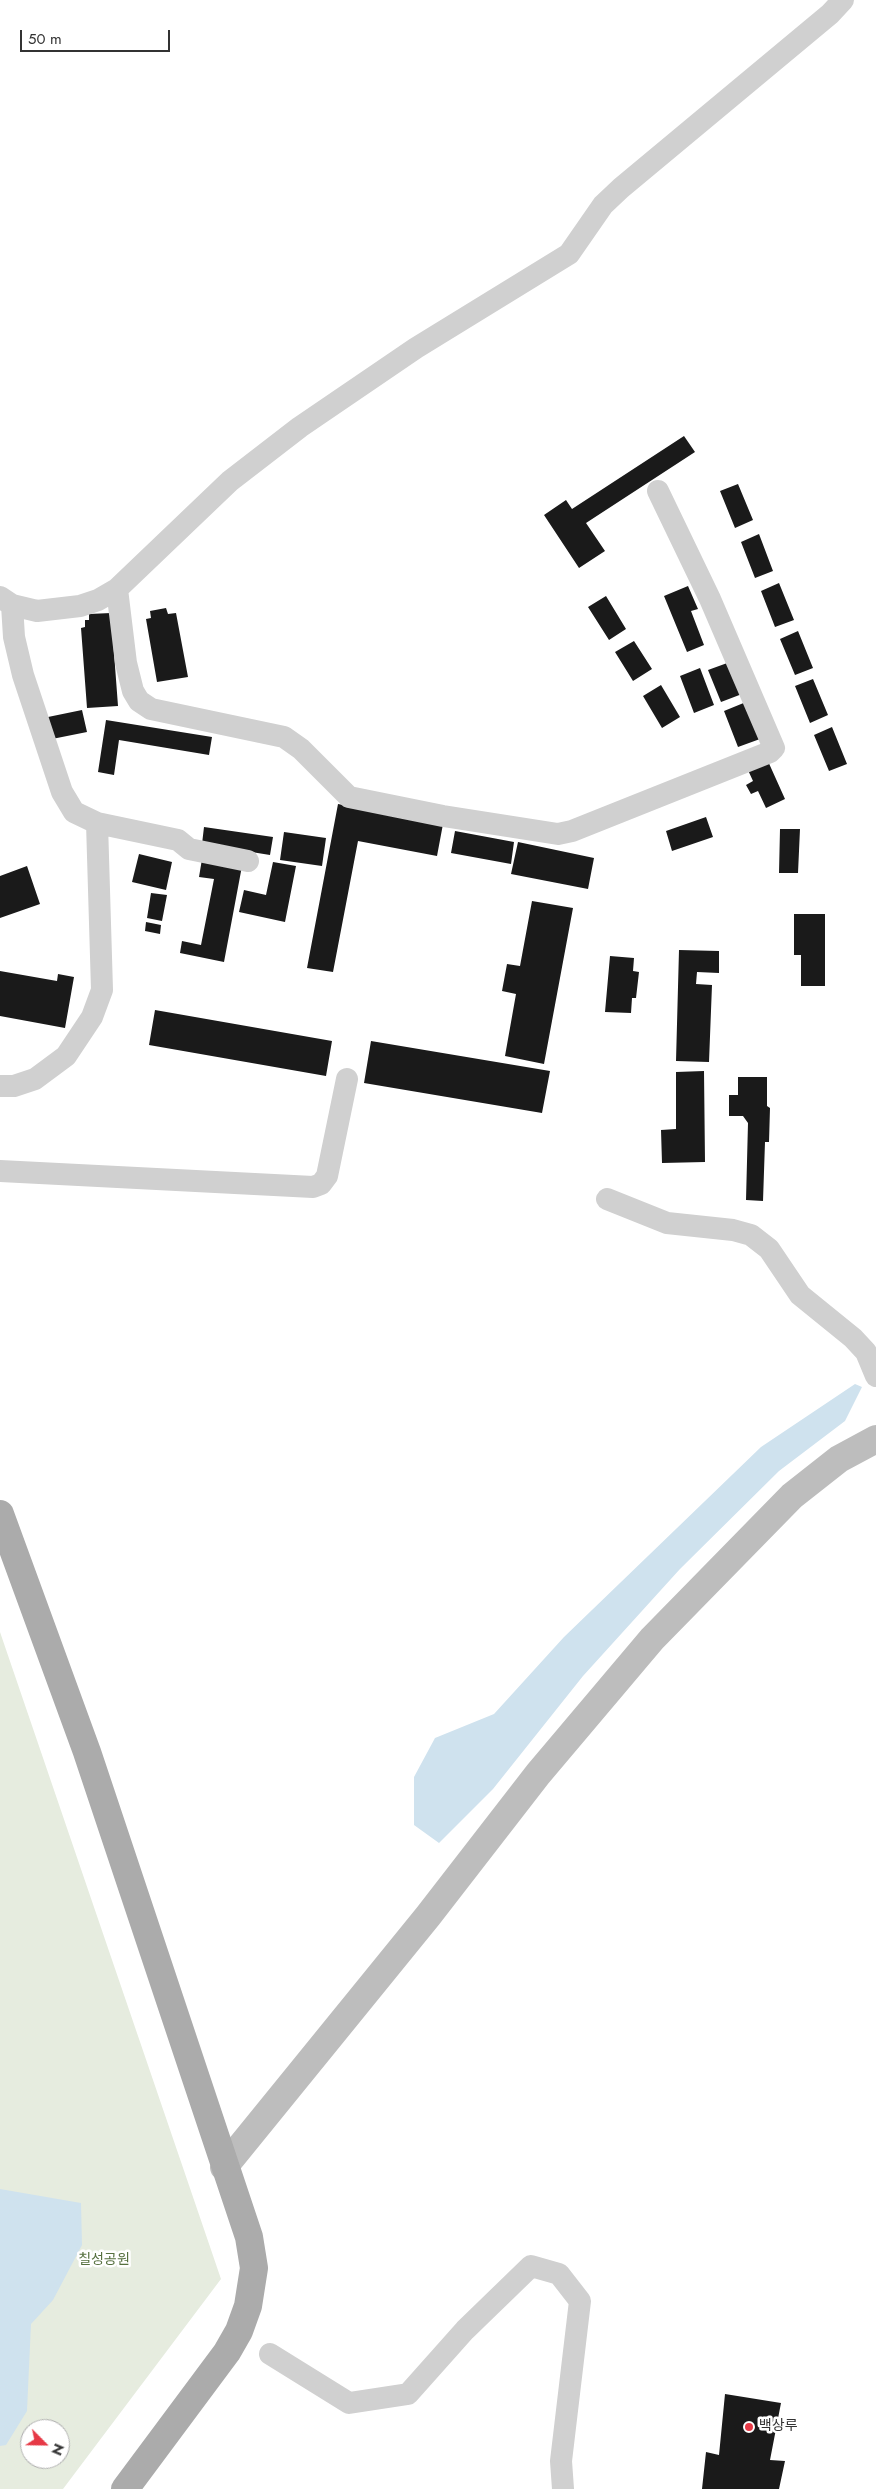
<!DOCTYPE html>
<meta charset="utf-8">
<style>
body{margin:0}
#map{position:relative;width:876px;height:2489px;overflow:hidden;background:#fff;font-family:Jost,sans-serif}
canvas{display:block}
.north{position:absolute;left:20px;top:2419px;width:50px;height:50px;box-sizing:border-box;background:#fff;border:1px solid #adadad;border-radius:50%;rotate:113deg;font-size:14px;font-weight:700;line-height:20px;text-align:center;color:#333}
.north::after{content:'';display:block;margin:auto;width:18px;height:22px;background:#e63946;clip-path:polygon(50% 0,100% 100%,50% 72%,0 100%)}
.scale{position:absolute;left:20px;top:30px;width:150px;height:22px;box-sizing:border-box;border:2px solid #333;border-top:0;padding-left:6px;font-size:15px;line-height:18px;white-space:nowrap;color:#333;-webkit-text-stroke:4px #fff;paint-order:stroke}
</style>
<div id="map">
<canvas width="876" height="2489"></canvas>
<div class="north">N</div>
<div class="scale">50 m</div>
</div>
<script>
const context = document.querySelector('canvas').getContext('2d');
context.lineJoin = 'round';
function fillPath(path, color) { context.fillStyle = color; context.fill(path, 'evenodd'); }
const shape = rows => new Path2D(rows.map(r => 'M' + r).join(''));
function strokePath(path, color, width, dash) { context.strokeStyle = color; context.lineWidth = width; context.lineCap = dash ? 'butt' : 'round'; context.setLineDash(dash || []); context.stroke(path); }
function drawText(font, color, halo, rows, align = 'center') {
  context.font = font + ' Jost,"Noto Sans KR",sans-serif'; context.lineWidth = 5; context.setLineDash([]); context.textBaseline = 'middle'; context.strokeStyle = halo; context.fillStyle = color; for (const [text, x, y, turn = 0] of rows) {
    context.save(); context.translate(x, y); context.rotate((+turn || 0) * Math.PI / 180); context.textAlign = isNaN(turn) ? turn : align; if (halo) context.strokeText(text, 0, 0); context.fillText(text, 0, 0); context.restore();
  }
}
const green = shape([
 [0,1632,221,2279,63,2489,0,2489],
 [30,2429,60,2429,60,2459,30,2459]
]);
const water = shape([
 [855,1384,862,1387,845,1421,779,1471,680,1569,583,1676,493,1789,439,1843,414,1825,414,1777,435,1738,494,1714,564,1637,761,1447],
 [0,2189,81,2203,82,2245,53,2300,31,2324,27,2411,6,2445,0,2446]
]);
const building = shape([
 [684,436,695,452,586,523,605,551,579,568,544,515,566,500,572,509],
 [738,484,753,520,735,528,720,491],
 [759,534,773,571,755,578,741,542],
 [779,583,794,620,775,627,761,591],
 [688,586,698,609,691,611,704,645,687,652,664,596],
 [606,596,626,629,609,640,588,607],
 [166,608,168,614,176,613,188,677,157,682,146,619,151,618,150,611],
 [111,613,118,706,87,708,81,628,85,627,85,620,89,620,89,614],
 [798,631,813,668,795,675,780,639],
 [634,641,652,669,633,681,615,652],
 [730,662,742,694,721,702,708,670],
 [700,668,714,705,694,713,680,676],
 [813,679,828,715,810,723,795,686],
 [661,685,680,717,662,728,643,696],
 [746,702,760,739,738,747,724,711],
 [82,710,87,732,52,739,48,717],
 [106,720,212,737,209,755,119,740,114,775,98,772],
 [832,727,847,764,829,771,814,735],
 [767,759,785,799,766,808,758,791,751,794,746,785,753,781,747,768],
 [338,804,443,824,437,856,358,841,333,972,307,968],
 [706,817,713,837,672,851,666,831],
 [204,827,273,837,270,855,202,844],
 [780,829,800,829,798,873,779,873],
 [455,831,514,842,511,864,451,853],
 [284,832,326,838,322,866,280,860],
 [518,842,594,858,588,889,511,874],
 [139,854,172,862,166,890,132,882],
 [202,859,242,866,224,962,180,953,182,941,201,945,214,879,199,877],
 [273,862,296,866,285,922,239,912,244,890,266,895],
 [27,866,40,904,0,918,0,876],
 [151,893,167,895,162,921,147,918],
 [532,901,573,908,544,1064,505,1056,516,994,502,991,507,964,520,966],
 [794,914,825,914,825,986,801,986,801,955,794,955],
 [146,922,161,925,160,934,145,931],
 [679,950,719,951,719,973,697,972,696,984,712,985,709,1062,676,1061],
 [610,956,634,958,633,971,639,972,636,998,632,998,631,1013,605,1012],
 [0,971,57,981,58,974,74,977,65,1028,0,1016],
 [155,1010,332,1041,326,1076,149,1045],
 [371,1041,550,1071,542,1113,364,1083],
 [704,1071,705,1162,662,1163,661,1130,676,1129,676,1072],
 [738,1077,767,1077,767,1106,770,1108,769,1142,765,1142,763,1201,746,1200,748,1123,743,1116,729,1116,729,1095,738,1095],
 [725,2394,781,2403,770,2460,785,2461,779,2489,702,2489,706,2452,719,2455]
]);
const street = shape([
 [117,589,126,663,133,691,139,701,151,709,284,737,301,749,349,797,443,816,558,834,572,831,770,752,774,748,710,599,658,491],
 [0,597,12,605,37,611,80,606,98,600,117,589,230,481,300,427,416,348,569,254,603,205,621,188,830,14,843,0],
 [12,605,14,637,23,675,62,792,74,812,97,823,178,840,189,849,248,861],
 [0,1086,14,1086,35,1079,66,1056,92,1017,102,990,97,823],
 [0,1171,313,1187,321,1184,327,1176,347,1079],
 [607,1199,667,1223,733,1230,751,1235,769,1249,800,1295,853,1338,866,1352,876,1376],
 [270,2354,349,2403,408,2394,465,2330,531,2266,559,2274,580,2301,561,2461,563,2489]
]);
const secondary = shape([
 [224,2167,428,1916,538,1774,652,1639,792,1496,839,1459,876,1439]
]);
const primary = shape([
 [0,1514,87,1752,249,2237,254,2268,248,2306,239,2331,227,2352,125,2489]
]);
const markers = [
 [749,2427,5,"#e63946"]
];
const parkNames = [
 ["칠성공원",104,2261]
];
const poiNames = [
 ["백상루",759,2427]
];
fillPath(green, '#e6ecdf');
fillPath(water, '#cfe2ee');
fillPath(building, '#1a1a1a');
strokePath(street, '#d0d0d0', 22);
strokePath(secondary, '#bdbdbd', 28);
strokePath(primary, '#ababab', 28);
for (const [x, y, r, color] of markers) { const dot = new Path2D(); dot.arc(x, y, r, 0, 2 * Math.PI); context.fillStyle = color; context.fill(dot); strokePath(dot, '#fff', 2); }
drawText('14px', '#56703f', '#fff', parkNames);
drawText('14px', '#333', '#fff', poiNames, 'left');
</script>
